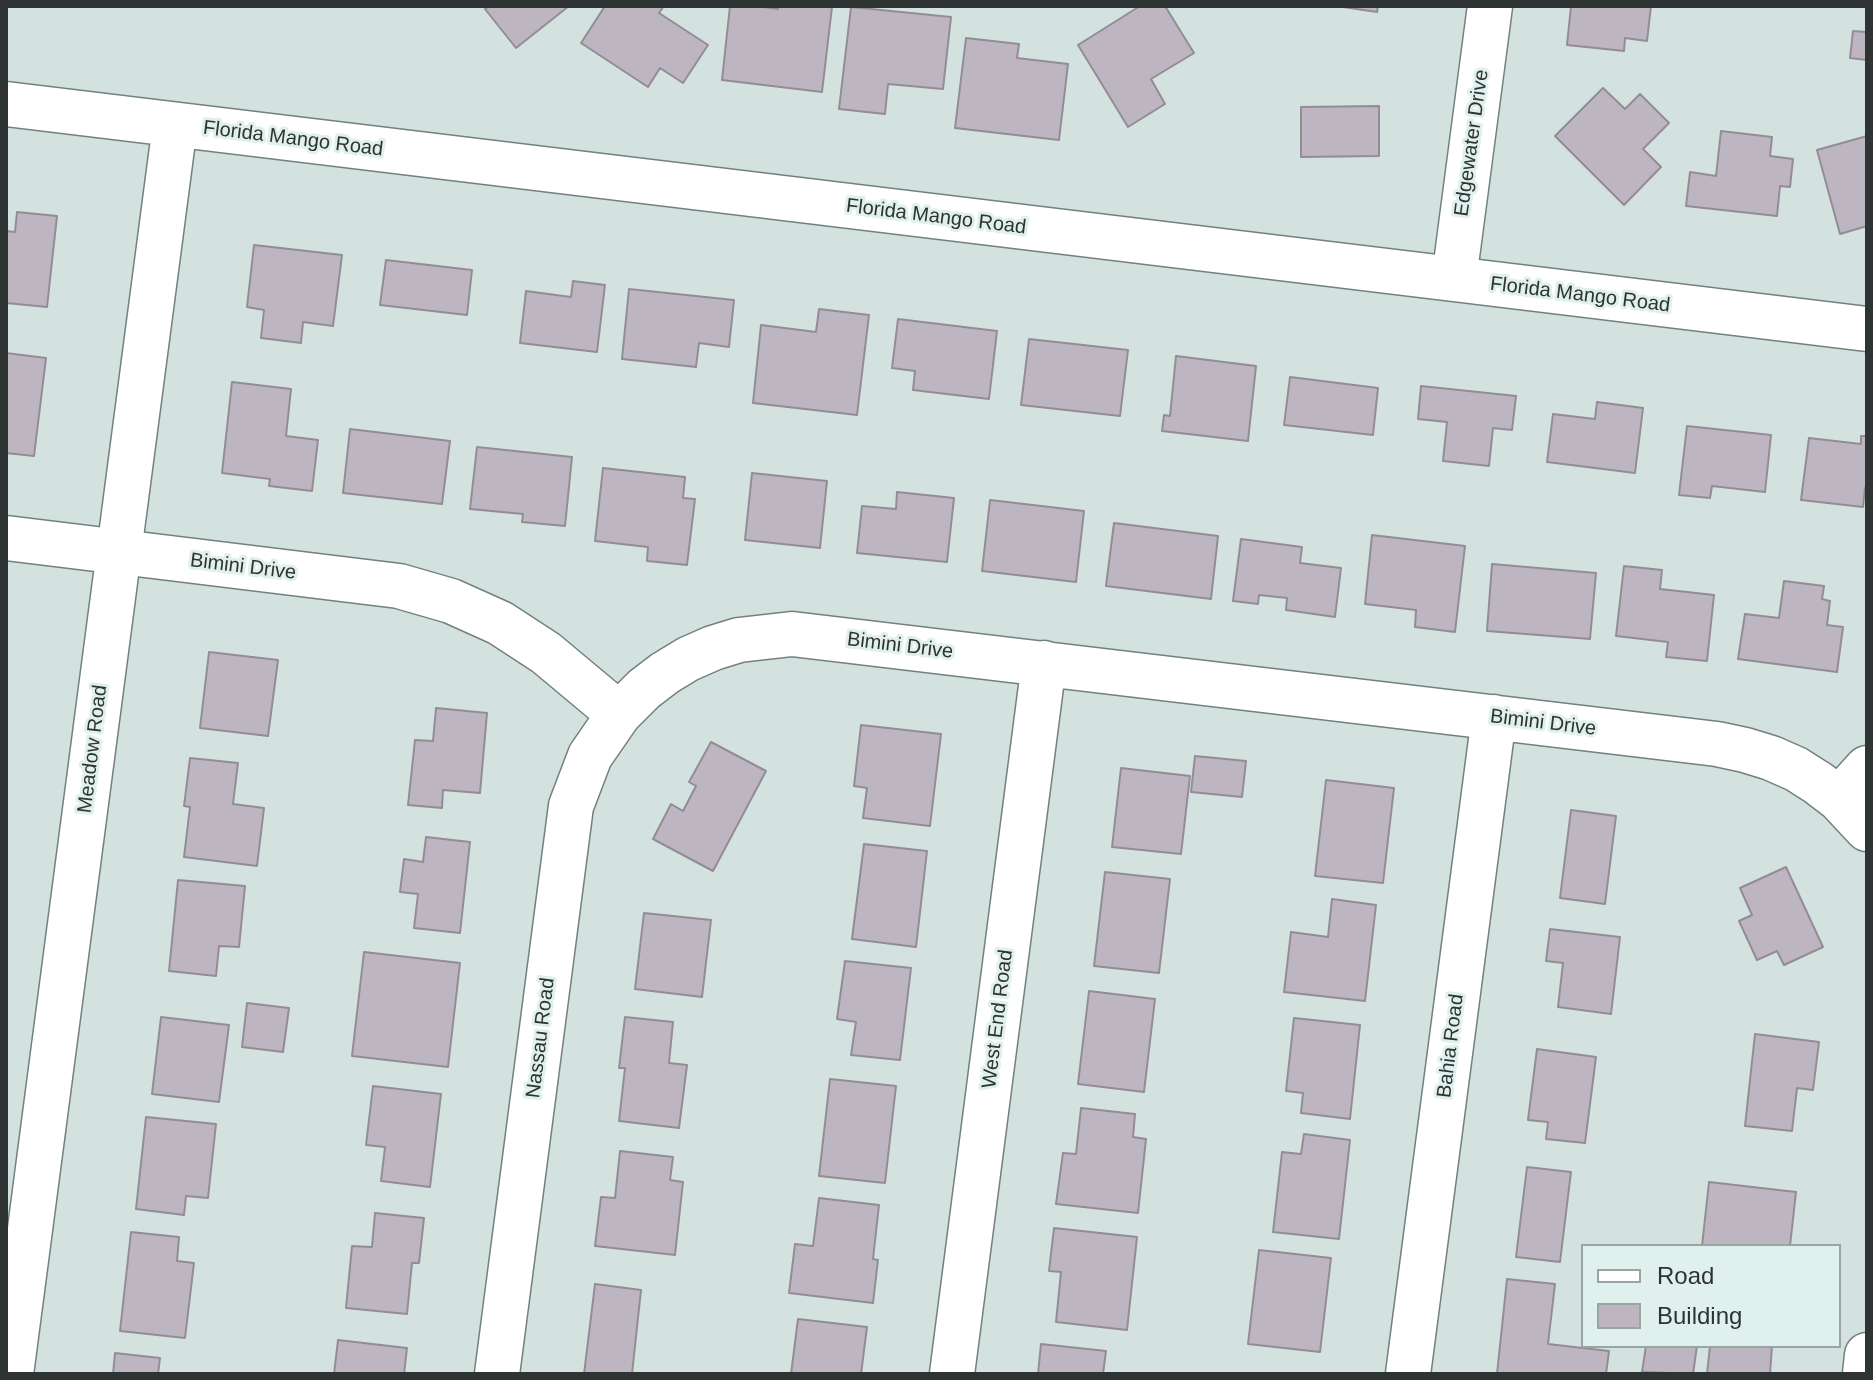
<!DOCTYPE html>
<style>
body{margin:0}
#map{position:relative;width:1873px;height:1380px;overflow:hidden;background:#d3e2df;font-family:Arial,sans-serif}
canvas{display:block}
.frame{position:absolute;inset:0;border:8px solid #2e3433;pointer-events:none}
.legend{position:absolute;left:1581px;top:1244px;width:260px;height:104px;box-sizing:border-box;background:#e0f0ec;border:2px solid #99a5a2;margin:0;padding:10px 14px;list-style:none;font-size:24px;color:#2e3433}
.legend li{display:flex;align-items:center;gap:16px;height:40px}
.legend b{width:40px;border:2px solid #99a5a2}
</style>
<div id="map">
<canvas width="1873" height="1380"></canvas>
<div class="frame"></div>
<ul class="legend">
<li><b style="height:10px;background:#fff"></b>Road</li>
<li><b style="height:22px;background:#bdb6c1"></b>Building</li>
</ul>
</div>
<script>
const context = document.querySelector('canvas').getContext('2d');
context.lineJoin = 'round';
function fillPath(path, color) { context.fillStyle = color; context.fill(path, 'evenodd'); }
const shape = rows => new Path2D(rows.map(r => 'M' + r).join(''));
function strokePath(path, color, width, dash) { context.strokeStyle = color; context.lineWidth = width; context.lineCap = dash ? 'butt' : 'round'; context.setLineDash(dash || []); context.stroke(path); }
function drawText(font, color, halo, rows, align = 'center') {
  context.font = font + ' Arial,sans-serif'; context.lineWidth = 6; context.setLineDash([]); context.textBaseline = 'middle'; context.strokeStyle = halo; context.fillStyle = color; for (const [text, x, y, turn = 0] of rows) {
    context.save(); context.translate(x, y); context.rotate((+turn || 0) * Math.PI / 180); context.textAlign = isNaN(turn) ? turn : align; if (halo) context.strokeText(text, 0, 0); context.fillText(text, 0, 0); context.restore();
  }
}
const building = shape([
 [489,6,569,6,516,48,485,9,489,6],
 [605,6,664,6,659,13,708,45,683,83,660,68,648,87,581,43,605,6],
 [730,6,756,6,778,9,778,6,832,7,822,92,722,80,730,6],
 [1140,6,1165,6,1194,53,1151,79,1165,104,1128,127,1078,45,1140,6],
 [1336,6,1378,6,1377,12,1336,6],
 [1571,6,1651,6,1647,41,1625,38,1624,51,1567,45,1571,6],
 [851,7,951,17,943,89,888,84,885,114,839,109,851,7],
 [1853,31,1867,32,1867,60,1850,58,1853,31],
 [966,38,1019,44,1017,58,1068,64,1059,140,955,128,966,38],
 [1603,88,1625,109,1640,94,1669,123,1643,149,1661,167,1624,205,1555,136,1603,88],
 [1379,106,1379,156,1301,157,1301,107,1379,106],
 [1721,131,1772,137,1770,156,1793,159,1790,187,1780,186,1777,216,1686,206,1690,172,1716,176,1721,131],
 [1867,136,1867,226,1840,234,1817,150,1867,136],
 [17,212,57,216,47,307,6,303,6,231,15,232,17,212],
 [254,245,342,255,333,326,303,322,301,343,261,338,264,310,247,307,254,245],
 [386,260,472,270,467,315,380,305,386,260],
 [573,281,605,285,597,352,520,343,526,291,571,297,573,281],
 [629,289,734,300,729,347,699,343,696,367,622,359,629,289],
 [819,309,869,315,857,415,753,403,761,325,816,332,819,309],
 [898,319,997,331,989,399,913,390,915,371,892,368,898,319],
 [1029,339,1128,350,1120,416,1021,405,1029,339],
 [6,353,46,358,34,456,6,453,6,353],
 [1176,356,1256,366,1248,441,1162,431,1164,415,1170,416,1176,356],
 [1290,377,1378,388,1373,435,1284,425,1290,377],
 [232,382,291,389,286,436,318,440,312,491,269,486,270,479,222,473,232,382],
 [1421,386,1516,396,1512,430,1493,428,1489,466,1443,461,1447,422,1418,419,1421,386],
 [1597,402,1643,408,1635,473,1547,462,1553,414,1595,419,1597,402],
 [1687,426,1771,435,1765,492,1712,486,1710,498,1679,495,1687,426],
 [350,429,450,441,442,504,343,493,350,429],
 [1861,436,1867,436,1867,488,1865,488,1863,507,1801,500,1809,438,1861,444,1861,436],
 [477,447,572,457,565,526,522,522,523,514,470,509,477,447],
 [603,468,685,477,683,498,695,499,687,565,647,561,648,547,595,541,603,468],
 [752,473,827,481,820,548,745,540,752,473],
 [897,492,954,498,947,562,857,553,862,506,896,509,897,492],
 [990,500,1084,511,1076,582,982,571,990,500],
 [1114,523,1218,536,1211,599,1106,586,1114,523],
 [1372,535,1465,546,1455,632,1415,627,1416,610,1365,604,1372,535],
 [1241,539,1302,547,1300,563,1341,568,1335,617,1286,610,1287,598,1259,595,1258,604,1233,601,1241,539],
 [1492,564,1596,573,1590,639,1487,631,1492,564],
 [1624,566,1662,570,1660,589,1714,595,1707,661,1666,657,1668,642,1616,636,1624,566],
 [1784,581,1824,586,1822,599,1830,601,1827,625,1843,627,1837,672,1738,659,1745,614,1779,618,1784,581],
 [209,652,278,660,268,736,200,728,209,652],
 [436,708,487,713,480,793,443,790,442,808,408,805,415,740,433,741,436,708],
 [861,725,941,734,930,826,863,818,867,788,854,786,861,725],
 [711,742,766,771,713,871,653,839,671,804,683,811,696,786,689,782,711,742],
 [1195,756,1246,761,1242,797,1191,792,1195,756],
 [190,758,238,763,233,804,264,808,257,866,184,857,190,807,184,806,190,758],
 [1121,768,1190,776,1181,854,1112,847,1121,768],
 [1326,780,1394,788,1383,883,1315,876,1326,780],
 [1571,810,1616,816,1605,904,1560,898,1571,810],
 [426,837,470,842,460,933,414,928,418,894,400,892,404,859,423,862,426,837],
 [864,844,927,851,916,947,852,939,864,844],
 [1786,867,1823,947,1784,965,1777,951,1757,960,1739,921,1752,915,1740,888,1786,867],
 [1105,872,1170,879,1159,973,1094,966,1105,872],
 [178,880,245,886,239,947,219,946,216,976,169,971,178,880],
 [1332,899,1376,905,1365,1001,1284,992,1291,932,1328,937,1332,899],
 [644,913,711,920,702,997,635,989,644,913],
 [1550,929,1620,937,1611,1014,1558,1007,1563,963,1546,961,1550,929],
 [364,952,460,963,448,1067,352,1056,364,952],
 [845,961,911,968,900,1060,851,1055,856,1022,837,1019,845,961],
 [1089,991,1155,999,1144,1092,1078,1084,1089,991],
 [247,1003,289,1008,283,1052,242,1047,247,1003],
 [161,1017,229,1025,219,1102,152,1094,161,1017],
 [625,1017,673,1022,669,1063,687,1065,679,1128,619,1121,625,1068,619,1068,625,1017],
 [1294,1018,1360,1025,1350,1119,1301,1113,1303,1093,1286,1091,1294,1018],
 [1755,1034,1819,1042,1813,1090,1797,1088,1792,1131,1745,1126,1755,1034],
 [1537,1049,1596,1057,1585,1143,1546,1139,1548,1122,1528,1120,1537,1049],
 [830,1079,896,1086,885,1183,819,1176,830,1079],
 [373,1086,441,1094,430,1187,381,1181,385,1147,366,1145,373,1086],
 [1081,1108,1135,1114,1133,1137,1146,1139,1138,1213,1056,1204,1063,1153,1076,1154,1081,1108],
 [146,1117,216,1124,208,1198,186,1196,184,1215,136,1209,146,1117],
 [1304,1134,1350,1140,1339,1239,1273,1232,1282,1152,1301,1154,1304,1134],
 [620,1151,673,1157,670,1180,683,1182,675,1255,595,1246,601,1197,615,1198,620,1151],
 [1527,1167,1571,1172,1560,1262,1516,1257,1527,1167],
 [1709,1182,1796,1192,1790,1246,1702,1246,1709,1182],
 [819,1198,879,1205,873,1259,878,1260,873,1303,789,1293,795,1244,813,1246,819,1198],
 [375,1213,424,1218,419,1263,412,1263,407,1314,346,1308,352,1246,372,1247,375,1213],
 [1054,1228,1137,1237,1127,1330,1056,1322,1061,1272,1049,1271,1054,1228],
 [131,1232,179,1237,177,1261,194,1263,185,1338,120,1331,131,1232],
 [1259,1250,1331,1258,1320,1352,1248,1344,1259,1250],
 [1507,1279,1555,1284,1548,1344,1609,1351,1606,1374,1497,1374,1507,1279],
 [595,1284,641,1290,632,1374,584,1374,595,1284],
 [798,1319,867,1327,861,1374,791,1374,798,1319],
 [338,1340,407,1348,404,1374,334,1374,338,1340],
 [1041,1344,1106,1351,1103,1374,1038,1374,1041,1344],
 [1646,1346,1697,1346,1693,1374,1642,1372,1646,1346],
 [1710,1346,1772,1346,1770,1374,1707,1374,1710,1346],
 [115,1353,160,1358,158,1374,113,1374,115,1353]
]);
const minor = shape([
 [6,104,1867,329],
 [1454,279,1490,6],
 [6,538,399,586,451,601,500,623,546,653,619,714],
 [1839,799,1867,768],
 [11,1374,175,125],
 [497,1374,571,806,590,756,619,714,644,689,665,673,688,659,713,648,739,640,792,634,1717,744,1745,750,1771,758,1796,769,1818,783,1839,799,1867,829],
 [952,1374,1044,663],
 [1408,1374,1494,717],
 [1865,1374,1867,1355]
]);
const streetNames = [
 ["Florida Mango Road",293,139,7],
 ["Edgewater Drive",1472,143,-82],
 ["Florida Mango Road",936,217,7],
 ["Florida Mango Road",1580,295,7],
 ["Bimini Drive",243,567,7],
 ["Bimini Drive",900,646,7],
 ["Bimini Drive",1543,723,7],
 ["Meadow Road",93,749,-83],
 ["West End Road",998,1019,-83],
 ["Nassau Road",541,1038,-83],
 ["Bahia Road",1451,1046,-83]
];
fillPath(building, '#bdb6c1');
strokePath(building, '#938c97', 2);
strokePath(minor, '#73817e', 47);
strokePath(minor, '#fff', 44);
drawText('20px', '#2e3433', '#e0f0ec', streetNames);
</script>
